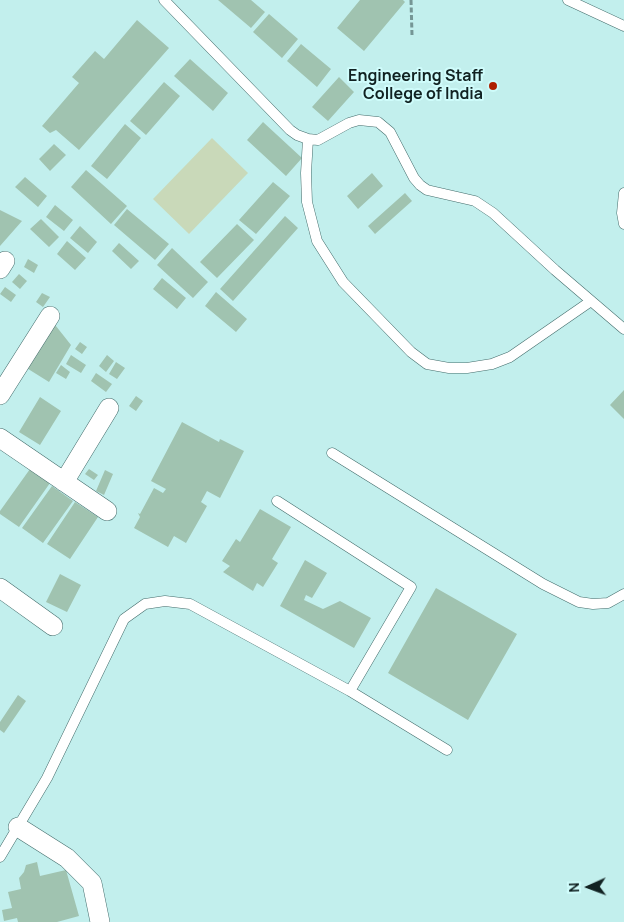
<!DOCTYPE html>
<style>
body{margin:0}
#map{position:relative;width:624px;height:922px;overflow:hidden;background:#c2efed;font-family:Manrope,sans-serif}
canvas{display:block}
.north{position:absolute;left:564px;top:862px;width:50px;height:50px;-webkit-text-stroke:4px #cffcfb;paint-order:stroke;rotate:268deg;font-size:14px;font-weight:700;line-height:20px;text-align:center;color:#122}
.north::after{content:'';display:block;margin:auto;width:18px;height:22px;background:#122;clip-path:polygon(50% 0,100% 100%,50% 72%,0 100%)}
</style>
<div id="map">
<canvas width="624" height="922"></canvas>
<div class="north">N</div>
</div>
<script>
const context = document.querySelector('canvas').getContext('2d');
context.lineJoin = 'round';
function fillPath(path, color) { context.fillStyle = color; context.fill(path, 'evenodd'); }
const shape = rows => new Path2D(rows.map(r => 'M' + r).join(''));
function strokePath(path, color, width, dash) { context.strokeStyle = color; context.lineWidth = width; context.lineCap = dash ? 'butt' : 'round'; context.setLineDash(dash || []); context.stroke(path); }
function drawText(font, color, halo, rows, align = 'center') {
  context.font = font + ' Manrope,sans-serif'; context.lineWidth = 4; context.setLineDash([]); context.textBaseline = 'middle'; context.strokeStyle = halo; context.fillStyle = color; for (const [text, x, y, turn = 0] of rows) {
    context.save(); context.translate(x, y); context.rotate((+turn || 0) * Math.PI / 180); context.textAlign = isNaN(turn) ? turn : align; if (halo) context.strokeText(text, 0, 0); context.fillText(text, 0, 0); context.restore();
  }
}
const green = shape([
 [212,138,248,173,189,234,153,199]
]);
const building = shape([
 [218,0,251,0,265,12,251,28],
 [360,0,403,0,405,2,364,51,337,28],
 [269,14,298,39,282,58,253,32],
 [137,20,169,48,79,150,56,130,50,133,42,126,79,83,72,77,95,51,104,59],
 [301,44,331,69,317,87,287,61],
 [190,59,228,93,213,111,174,76],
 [339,77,354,92,328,121,312,107],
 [164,82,180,96,146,135,130,121],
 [263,122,302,158,286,176,247,140],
 [125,124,141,138,107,179,91,166],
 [54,144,66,155,50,171,39,159],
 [86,170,127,206,111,224,71,187],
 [372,173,383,186,358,209,347,196],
 [25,177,47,196,38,207,15,187],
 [273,182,290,196,256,234,239,220],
 [405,193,412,201,375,234,368,226],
 [55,205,73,220,64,231,46,217],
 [127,209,169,244,155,260,114,225],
 [0,210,22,221,0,246],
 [285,216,298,228,233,301,220,289],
 [41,219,59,237,49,247,30,229],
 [237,224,254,240,217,278,200,262],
 [80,226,97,242,88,253,70,238],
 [67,241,86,258,75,270,57,254],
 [119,243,139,261,131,269,112,251],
 [172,248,208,282,193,298,157,265],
 [28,259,38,265,34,273,24,267],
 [19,274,27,281,20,289,12,282],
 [162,278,186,298,177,309,153,289],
 [5,287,16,295,11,302,0,294],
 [216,292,247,319,236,332,205,306],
 [42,293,50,297,43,307,36,302],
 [52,321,71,345,49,382,25,367],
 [80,342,87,347,82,354,75,349],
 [71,355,86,365,81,373,66,364],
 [107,355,114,361,106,372,99,366],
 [116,362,125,368,117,379,109,374],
 [61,365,70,372,66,379,56,373],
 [96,373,112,384,106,392,91,381],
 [624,390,624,419,610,405],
 [136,396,143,401,136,411,129,406],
 [40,397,61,411,40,445,19,432],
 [182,422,219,442,220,439,244,451,220,498,207,491,201,502,207,506,186,543,174,536,168,547,134,528,140,517,138,513,140,514,154,488,163,493,166,489,151,481],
 [30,469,50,483,19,527,0,514,0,511],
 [89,469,98,475,94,480,85,474],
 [105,470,113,474,104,495,96,491],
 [52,486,73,501,43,543,22,528],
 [75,502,98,517,70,559,47,544],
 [260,509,291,527,272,559,278,563,263,587,257,583,253,591,223,572,230,566,222,561,236,539,240,542],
 [305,560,327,573,312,598,306,595,304,600,323,609,340,601,371,618,354,648,280,606],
 [60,574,81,585,67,612,46,602],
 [436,588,517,634,468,720,388,673],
 [18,695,26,701,4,733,0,730,0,722],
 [37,862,40,876,66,870,79,916,57,922,18,922,17,918,4,921,2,910,12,908,8,892,21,889,19,878,24,872,26,865]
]);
const path = shape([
 [411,0,412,35]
]);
const lane = shape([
 [164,0,290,130,297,135,308,139,318,140,349,123,359,120,378,122,390,132,414,178,420,185,427,190,475,201,493,213,555,270,624,329],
 [568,0,624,26],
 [308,139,306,173,307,202,317,241,343,282,411,352,427,364,449,368,467,368,492,364,510,357,591,301],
 [624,193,622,213,624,224],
 [332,453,543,584,579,602,593,604,608,603,624,594],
 [277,501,411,587,350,691],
 [0,857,47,778,124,619,145,604,165,601,190,604,350,691,447,750]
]);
const street = shape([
 [0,269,5,261],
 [0,395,50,316],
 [0,438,107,511],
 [64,482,109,408],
 [0,588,53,626],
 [18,827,67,858,92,883,100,922]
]);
const markers = [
 [493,86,5,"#ae2001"]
];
const poiNames = [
 ["Engineering Staff",483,77],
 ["College of India",483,95]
];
fillPath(green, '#c9d9b9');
fillPath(building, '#a0c3b0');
strokePath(lane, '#436c6b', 11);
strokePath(street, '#436c6b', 20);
strokePath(path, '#759695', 3, [5, 2.5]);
strokePath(lane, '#fff', 10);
strokePath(street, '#fff', 19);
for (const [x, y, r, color] of markers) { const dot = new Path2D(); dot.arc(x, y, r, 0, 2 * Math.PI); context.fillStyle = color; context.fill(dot); strokePath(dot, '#cffcfb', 2); }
drawText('bold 16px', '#122', '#cffcfb', poiNames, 'right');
</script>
